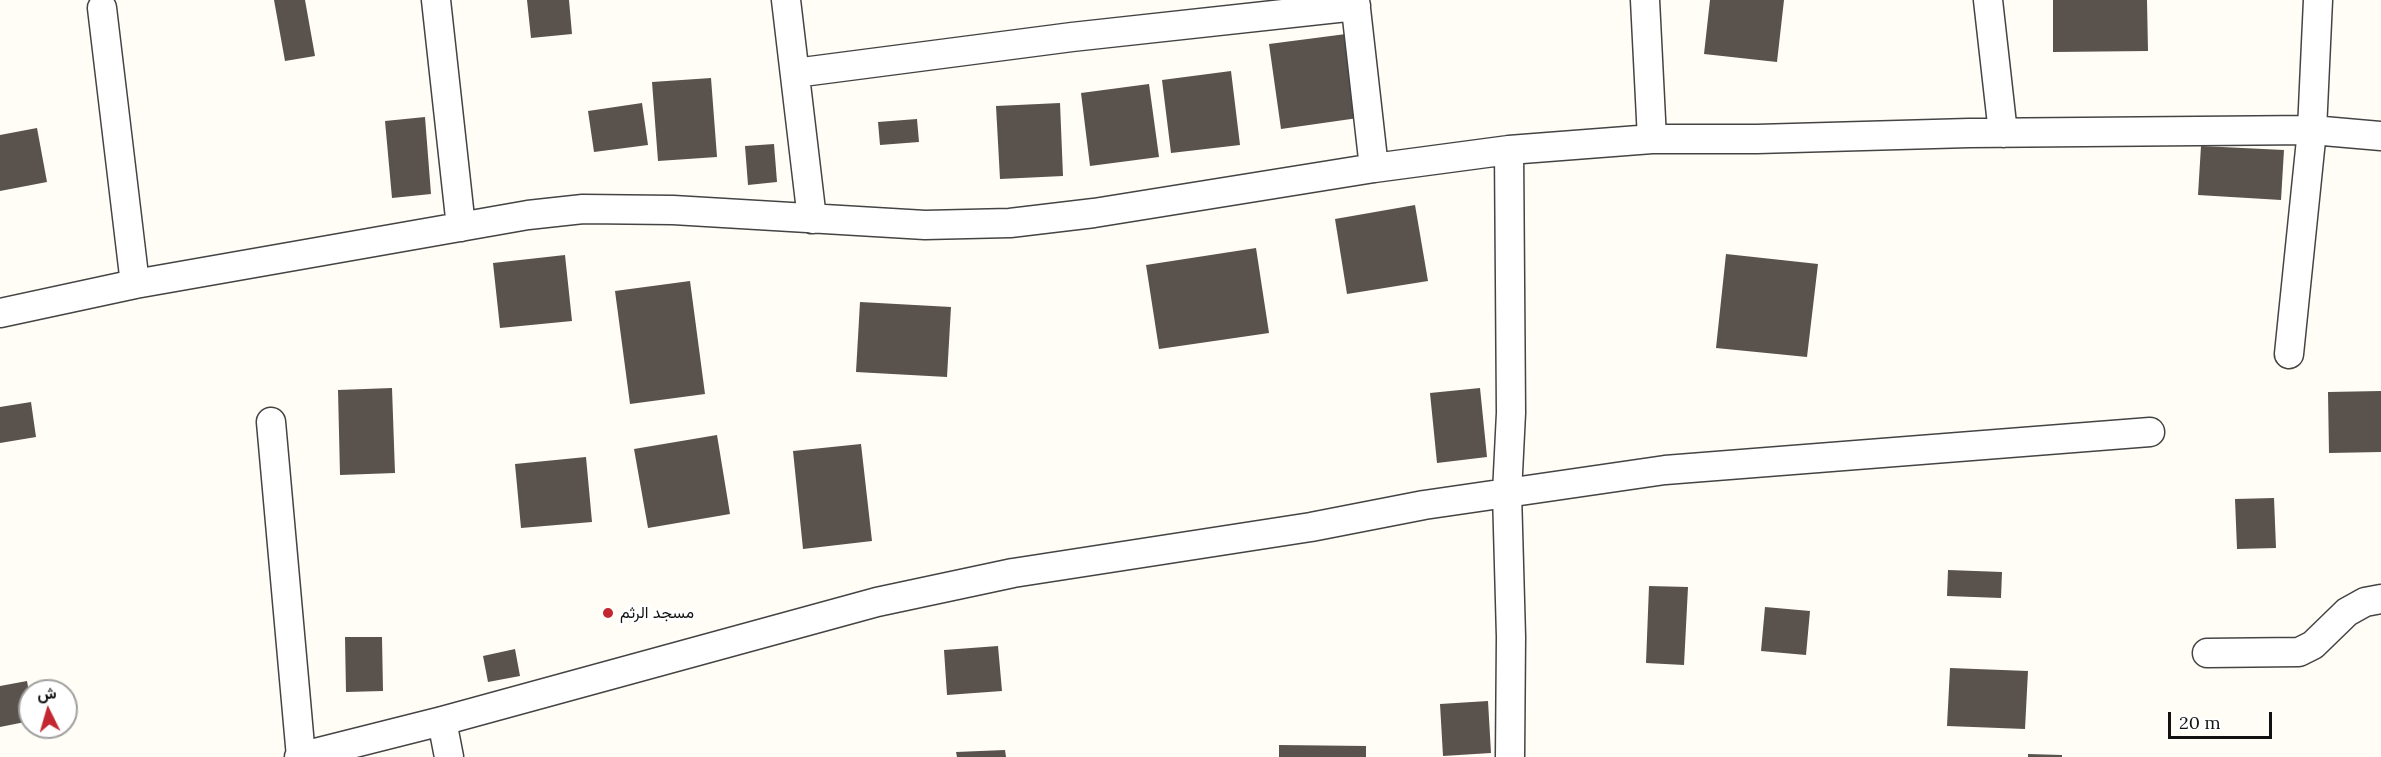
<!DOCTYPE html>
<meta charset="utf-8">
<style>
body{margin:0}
#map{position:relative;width:2381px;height:757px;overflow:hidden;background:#fffdf5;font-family:Lora,Vazirmatn,serif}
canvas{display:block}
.north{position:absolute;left:18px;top:679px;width:60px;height:60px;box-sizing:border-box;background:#fff;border:2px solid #a0a0a0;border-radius:50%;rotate:355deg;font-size:16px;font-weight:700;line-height:24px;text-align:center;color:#111}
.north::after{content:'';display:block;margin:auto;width:21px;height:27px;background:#c32731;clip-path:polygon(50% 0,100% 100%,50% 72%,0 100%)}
.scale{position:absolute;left:2168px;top:712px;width:104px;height:27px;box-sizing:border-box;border:3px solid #111;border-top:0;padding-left:8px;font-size:18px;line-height:21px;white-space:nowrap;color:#111;-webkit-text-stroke:4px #fff;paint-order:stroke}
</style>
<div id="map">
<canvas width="2381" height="757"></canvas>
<div class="north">ش</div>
<div class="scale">20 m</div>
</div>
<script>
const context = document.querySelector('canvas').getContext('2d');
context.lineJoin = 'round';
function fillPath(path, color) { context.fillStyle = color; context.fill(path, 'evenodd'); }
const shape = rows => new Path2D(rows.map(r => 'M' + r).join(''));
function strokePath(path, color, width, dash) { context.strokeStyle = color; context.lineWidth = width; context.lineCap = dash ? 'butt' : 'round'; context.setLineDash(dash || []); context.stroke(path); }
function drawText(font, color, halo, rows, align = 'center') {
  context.font = font + ' Lora,Vazirmatn,serif'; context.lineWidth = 6; context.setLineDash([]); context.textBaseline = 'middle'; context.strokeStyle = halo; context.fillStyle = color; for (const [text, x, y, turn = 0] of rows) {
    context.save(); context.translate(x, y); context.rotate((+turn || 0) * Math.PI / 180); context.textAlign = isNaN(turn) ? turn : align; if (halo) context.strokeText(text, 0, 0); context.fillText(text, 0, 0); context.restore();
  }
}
const building = shape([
 [274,0,305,0,315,56,285,61],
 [527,0,569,0,572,34,531,38],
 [1710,0,1784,0,1777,62,1704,54],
 [2053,0,2147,0,2148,51,2053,52],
 [1346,34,1358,118,1281,129,1269,44],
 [1231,71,1240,145,1171,153,1162,80],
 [711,78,717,157,658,161,652,82],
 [1149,84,1159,157,1090,166,1081,93],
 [642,103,648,145,594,152,588,111],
 [1060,103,1063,176,1000,179,996,106],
 [425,117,431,194,392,198,385,121],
 [917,119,919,142,880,145,878,122],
 [37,128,47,182,0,191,0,135],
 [774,144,777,182,748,185,745,146],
 [2201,146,2284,150,2281,200,2198,195],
 [1415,205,1428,281,1347,294,1335,219],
 [1256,248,1269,333,1159,349,1146,265],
 [1726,254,1818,264,1807,357,1716,348],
 [565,255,572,321,500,328,493,263],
 [690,281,705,394,630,404,615,291],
 [860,302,951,307,947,377,856,372],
 [392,388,395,473,340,475,338,390],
 [1480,388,1487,457,1437,463,1430,393],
 [2381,391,2381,452,2329,453,2328,392],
 [31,402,36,437,0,443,0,407],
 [717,435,730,514,648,528,634,449],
 [861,444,872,541,803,549,793,451],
 [586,457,592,522,521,528,515,464],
 [2274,498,2276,548,2237,549,2235,499],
 [1948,570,2002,572,2001,598,1947,596],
 [1649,586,1688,587,1684,665,1646,663],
 [1765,607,1810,611,1806,655,1761,651],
 [345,637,382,637,383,691,346,692],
 [998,646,1002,691,947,695,944,650],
 [515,649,520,676,488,682,483,656],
 [1950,668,2028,671,2025,729,1947,726],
 [27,681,30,698,30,721,0,727,0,686],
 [1488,701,1491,753,1443,756,1440,704],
 [1279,745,1366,746,1366,757,1279,757],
 [1005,750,1006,757,957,757,956,752],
 [2028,754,2062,755,2062,757,2028,757]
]);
const minor = shape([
 [436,0,461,227],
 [786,0,812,219],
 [1355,0,1374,168],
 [1645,0,1652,139],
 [1988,0,2003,133],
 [102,8,135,284],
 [795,73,1072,37,1356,6],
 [1509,150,1511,413,1507,493,1511,637,1510,757],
 [0,313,135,284,528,215,583,209,673,210,925,225,1010,223,1094,213,1374,168,1509,150,1652,139,1757,139,1969,133,2312,130,2381,136],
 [2289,354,2312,130,2318,0],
 [271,422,301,757],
 [2207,653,2299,652,2313,645,2347,612,2365,602,2381,599],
 [442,721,449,757],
 [299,757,442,721,877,602,1013,573,1311,527,1424,505,1665,470,2150,432]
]);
const markers = [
 [608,613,6,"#c32731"]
];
const poiNames = [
 ["مسجد الرثم",620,613]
];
fillPath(building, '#5a524d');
strokePath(minor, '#444', 31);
strokePath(minor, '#fff', 28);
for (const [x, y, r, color] of markers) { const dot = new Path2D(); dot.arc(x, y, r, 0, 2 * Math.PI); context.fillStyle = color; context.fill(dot); strokePath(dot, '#fff', 2); }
drawText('16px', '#111', '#fff', poiNames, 'left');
</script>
